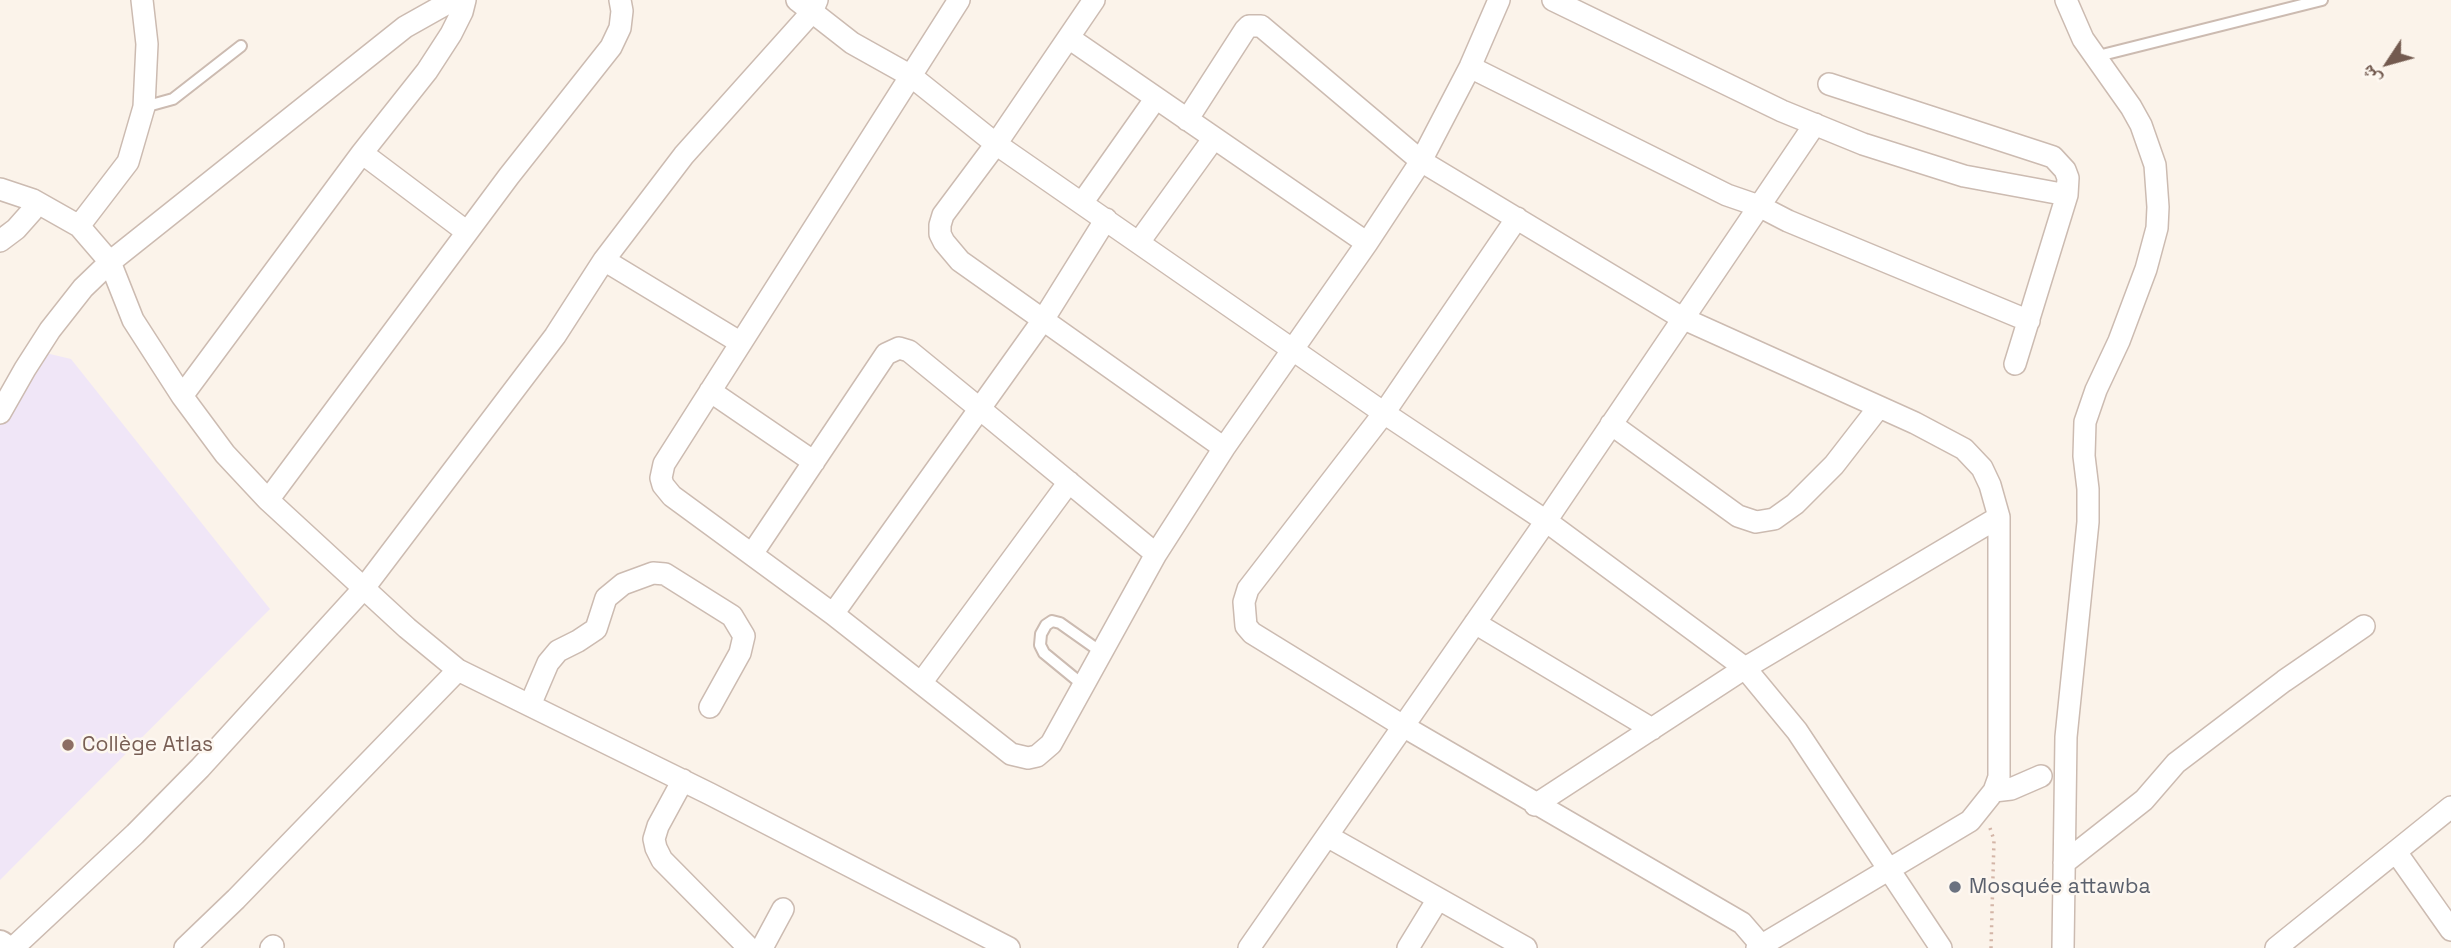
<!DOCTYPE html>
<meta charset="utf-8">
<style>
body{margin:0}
#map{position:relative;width:2451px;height:948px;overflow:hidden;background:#fbf3ea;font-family:"Space Grotesk","Noto Naskh Arabic",sans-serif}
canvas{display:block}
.north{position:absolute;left:2353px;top:28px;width:70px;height:70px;-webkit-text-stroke:5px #fdf7f0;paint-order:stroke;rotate:234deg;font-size:19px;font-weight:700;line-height:28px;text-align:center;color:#735a4f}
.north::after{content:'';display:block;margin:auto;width:24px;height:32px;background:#735a4f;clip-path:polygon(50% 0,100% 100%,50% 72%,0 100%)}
</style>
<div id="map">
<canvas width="2451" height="948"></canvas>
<div class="north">ش</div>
</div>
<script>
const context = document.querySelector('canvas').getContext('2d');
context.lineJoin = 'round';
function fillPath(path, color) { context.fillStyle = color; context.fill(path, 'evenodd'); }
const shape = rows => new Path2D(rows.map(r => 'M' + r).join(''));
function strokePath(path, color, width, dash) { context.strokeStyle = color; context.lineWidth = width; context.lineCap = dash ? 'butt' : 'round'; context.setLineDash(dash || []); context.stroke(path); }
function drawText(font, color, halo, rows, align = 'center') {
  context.font = font + ' "Space Grotesk",sans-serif'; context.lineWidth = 5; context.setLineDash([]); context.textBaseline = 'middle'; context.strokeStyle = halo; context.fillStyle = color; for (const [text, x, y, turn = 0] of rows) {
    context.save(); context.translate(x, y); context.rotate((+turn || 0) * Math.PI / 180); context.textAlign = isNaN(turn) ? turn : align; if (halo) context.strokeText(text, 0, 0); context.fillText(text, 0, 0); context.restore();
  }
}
const education = shape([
 [29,349,71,359,270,609,0,880,0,397]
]);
const path = shape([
 [1990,828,1994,840,1991,948]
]);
const service = shape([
 [2094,57,2322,0],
 [144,107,173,99,241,46],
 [1083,685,1044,653,1040,645,1041,634,1046,625,1052,621,1060,623,1101,652]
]);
const minor = shape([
 [453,0,405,27,110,262,133,320,182,396,225,454,268,500,407,628,458,670,710,794,1009,948],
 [797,0,852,43,911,76,996,144,1384,413,1546,521,1745,668,1797,731,1941,948],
 [959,0,664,464,661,478,663,485,672,496,833,614,1011,754,1028,758,1037,756,1051,744,1156,554,1224,448,1367,243,1421,161,1470,67,1499,0],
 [1094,0,996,144,943,215,940,225,940,234,944,242,960,261,1224,448],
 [1553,0,1782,111,1863,144,1964,176,2067,195],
 [1069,38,1367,243],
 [1470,67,1727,195,1759,206,1788,221,2029,321],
 [1829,84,2044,154,2053,157,2065,170,2068,178,2067,195,2015,364],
 [1187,120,1245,30,1249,26,1261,26,1421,161,1682,318,1915,423,1964,449,1982,468,1990,485,1999,517,1999,777,1994,791,1970,821,1757,948],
 [362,153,467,232],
 [0,189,33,200,79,226,110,262,83,288,50,330,25,369,0,413],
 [1082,203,1156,98],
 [1517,218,1384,413,1248,589,1244,602,1246,626,1252,633,1403,726,1742,923,1761,945],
 [79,226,128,162,144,107,147,44,142,0],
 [0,241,16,229,32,211,33,200],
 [1139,242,1214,138],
 [604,260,741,343],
 [710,391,814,462],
 [182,396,362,153,427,71,451,34,462,12,465,0],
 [1611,424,1738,516,1756,522,1774,519,1795,504,1834,465,1879,407],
 [268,500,509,176,611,47,620,28,622,11,620,0],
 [752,554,886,354,899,348,909,351,980,409,1156,554],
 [833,614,1043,320,1106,219],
 [1475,623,1652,729],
 [921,683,1069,482],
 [530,705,548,663,558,651,578,641,596,629,606,598,623,584,653,573,665,574,732,616,744,636,740,653,710,707],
 [683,780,658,826,654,839,656,848,662,860,749,948],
 [1994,791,2011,789,2041,776],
 [1535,805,1745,668,1999,517],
 [1327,836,1526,948],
 [2396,852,2451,930],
 [2064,863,2144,800,2176,763,2284,681,2364,626],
 [13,948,135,834,200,768,364,588,555,336,604,260,684,155,812,12,817,0],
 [185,948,236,899,458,670],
 [271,948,273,946],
 [762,948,783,909],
 [1249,948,1546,521,1815,124],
 [1408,948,1438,899],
 [2063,948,2066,737,2088,522,2088,489,2084,456,2085,422,2096,390,2119,341,2146,269,2157,228,2158,207,2155,165,2141,125,2131,107,2083,39,2066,0],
 [2276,948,2451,807]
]);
const tertiary = shape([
 [0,944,6,948]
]);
const markers = [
 [68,745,7,"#8d6e63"],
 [1955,887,7,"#6b7280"]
];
const educationNames = [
 ["Collège Atlas",82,745]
];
const worshipNames = [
 ["Mosquée attawba",1969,887]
];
fillPath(education, '#f0e6f7');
strokePath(service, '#ccbbb1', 14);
strokePath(minor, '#ccbbb1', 24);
strokePath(tertiary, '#ccbbb1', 30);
strokePath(path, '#d3b5a7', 3.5, [2, 5]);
strokePath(service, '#fff', 10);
strokePath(minor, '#fff', 21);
strokePath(tertiary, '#fff', 26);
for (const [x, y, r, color] of markers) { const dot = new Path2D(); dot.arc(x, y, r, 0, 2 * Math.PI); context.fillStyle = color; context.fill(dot); strokePath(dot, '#fdf7f0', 2.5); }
drawText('21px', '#785e54', '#fdf7f0', educationNames, 'left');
drawText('21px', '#5b616d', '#fdf7f0', worshipNames, 'left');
</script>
